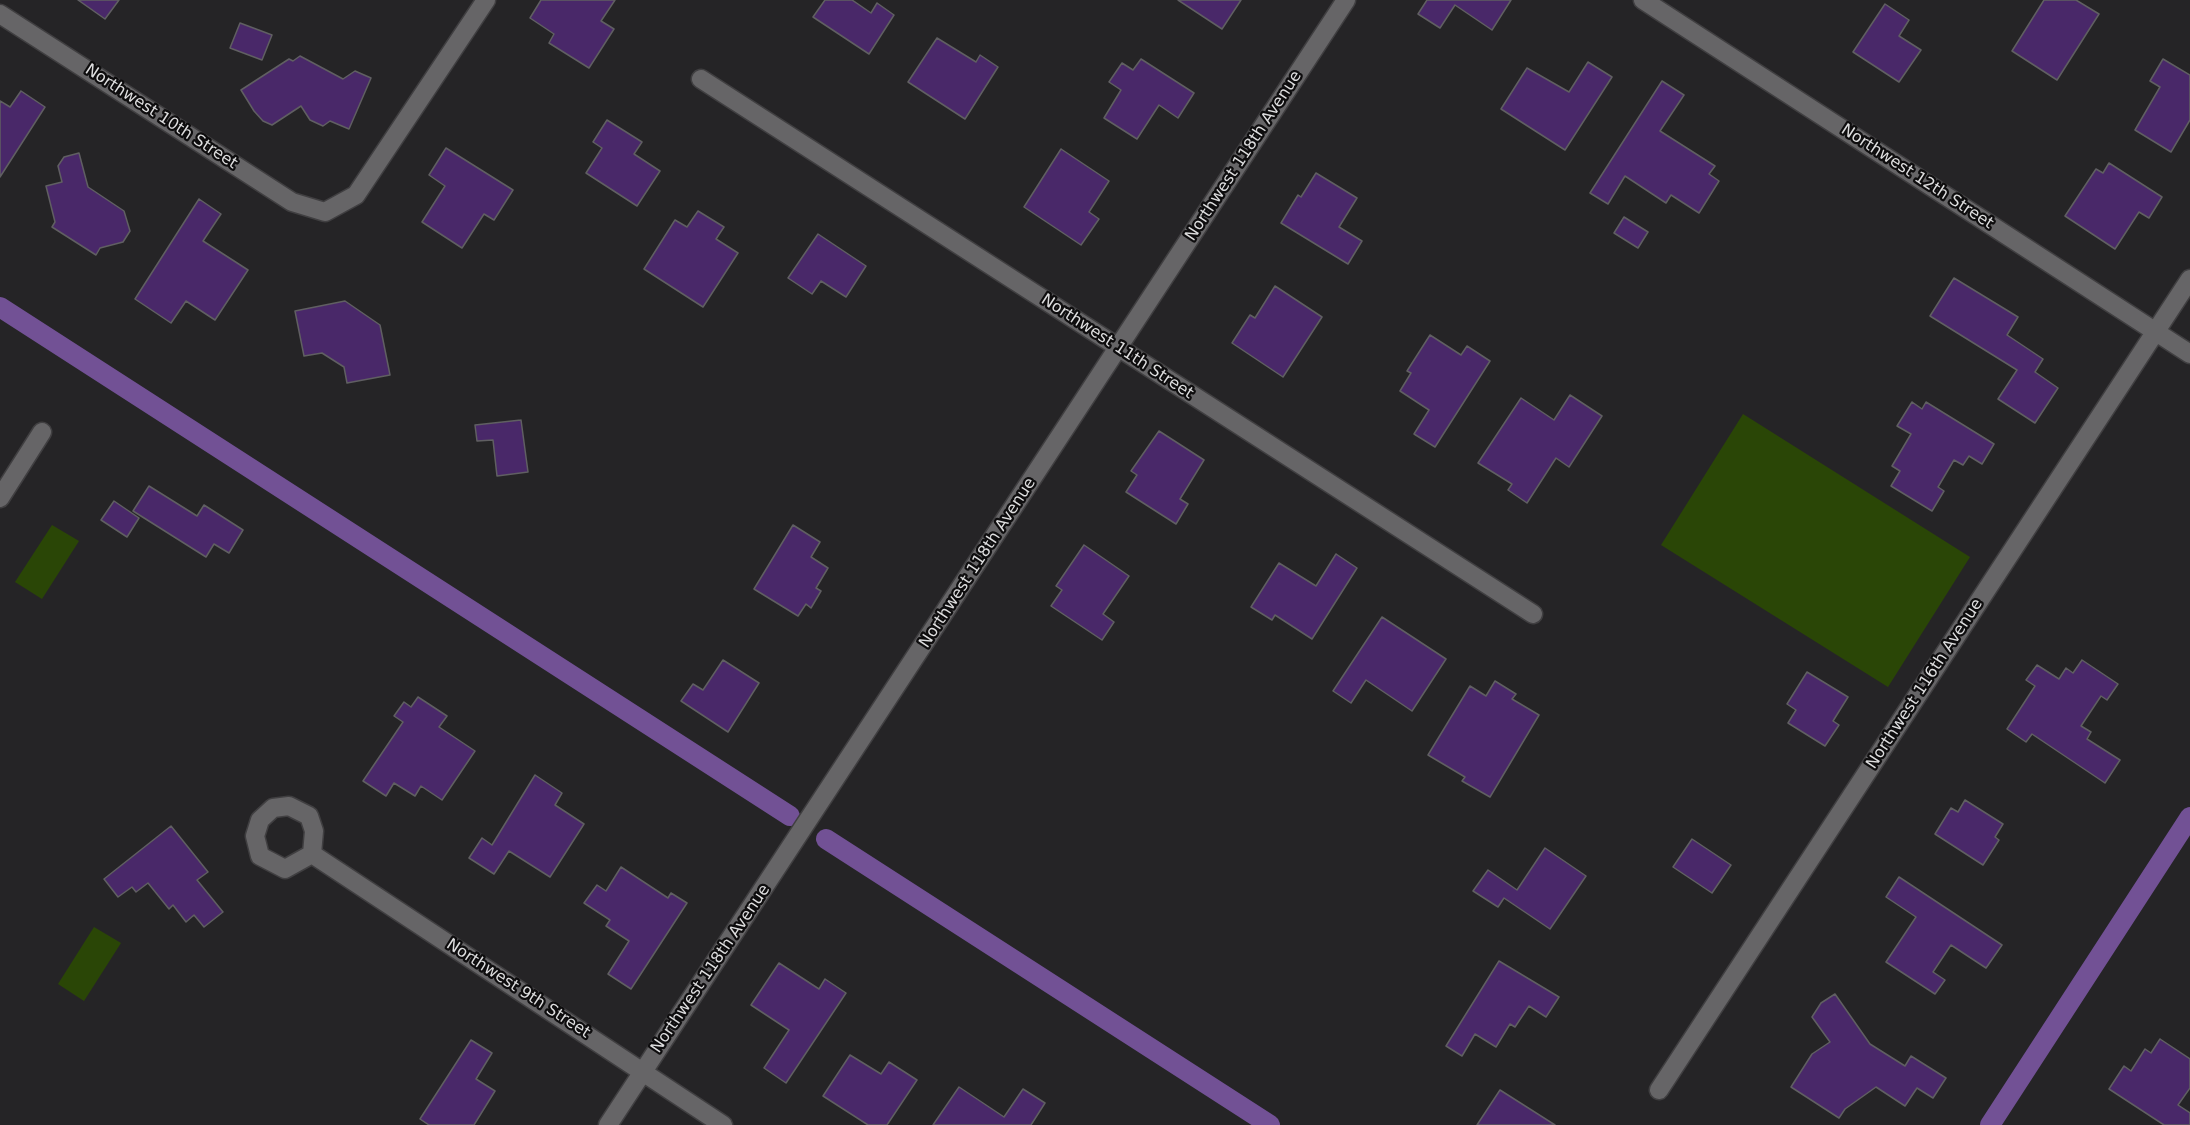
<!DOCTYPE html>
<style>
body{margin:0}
canvas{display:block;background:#252426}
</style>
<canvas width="2190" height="1125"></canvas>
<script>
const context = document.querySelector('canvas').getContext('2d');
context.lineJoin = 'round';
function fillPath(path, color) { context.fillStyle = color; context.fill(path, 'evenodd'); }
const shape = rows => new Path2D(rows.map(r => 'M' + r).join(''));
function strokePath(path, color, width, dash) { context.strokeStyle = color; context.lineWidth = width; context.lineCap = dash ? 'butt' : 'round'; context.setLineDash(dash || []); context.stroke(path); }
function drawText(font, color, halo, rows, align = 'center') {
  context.font = font + ' "DejaVu Sans",sans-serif'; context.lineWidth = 4.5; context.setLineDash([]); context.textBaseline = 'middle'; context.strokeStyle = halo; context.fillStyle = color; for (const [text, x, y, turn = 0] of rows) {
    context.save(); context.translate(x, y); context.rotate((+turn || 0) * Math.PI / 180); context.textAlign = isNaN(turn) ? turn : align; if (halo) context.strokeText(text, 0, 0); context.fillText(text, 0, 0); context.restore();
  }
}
const green = shape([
 [1743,414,1970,557,1888,687,1661,545],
 [52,525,79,541,42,599,15,582],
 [94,927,121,943,84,1001,58,984]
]);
const canal = shape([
 [0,307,790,816],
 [826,839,1270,1125],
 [1990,1125,2190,817]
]);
const building = shape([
 [78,0,119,0,105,19,78,0],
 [541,0,615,0,601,21,614,29,589,68,549,43,554,34,530,18,541,0],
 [825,0,852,0,871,13,877,3,894,15,869,54,813,17,825,0],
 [1178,0,1241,0,1222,29,1178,0],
 [1427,0,1511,0,1492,30,1455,5,1440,28,1418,14,1427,0],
 [2044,0,2076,0,2099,14,2057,80,2012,51,2044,0],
 [1885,4,1909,20,1899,36,1921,50,1899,82,1853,52,1885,4],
 [240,23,272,35,262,60,230,48,240,23],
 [937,38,976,62,980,55,998,67,965,119,908,82,937,38],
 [300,56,343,79,355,71,371,78,349,129,330,121,323,126,310,120,301,106,272,125,263,121,254,111,241,90,289,59,293,61,300,56],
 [1141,59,1194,93,1178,118,1159,105,1137,139,1104,118,1121,90,1109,82,1122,63,1133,70,1141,59],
 [2163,59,2190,75,2190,120,2171,152,2135,130,2160,87,2150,81,2163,59],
 [1588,62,1612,77,1565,150,1501,109,1527,68,1569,92,1588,62],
 [1662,81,1684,95,1660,131,1715,166,1709,174,1719,181,1699,213,1671,195,1666,203,1625,176,1608,204,1590,193,1662,81],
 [21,91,45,107,0,177,0,101,10,107,21,91],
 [607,120,642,142,634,154,660,171,637,206,586,173,602,148,593,142,607,120],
 [446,148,513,190,494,220,484,214,462,248,422,222,445,186,429,175,446,148],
 [1061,149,1109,181,1089,212,1099,219,1081,245,1024,207,1061,149],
 [79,153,88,187,124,211,130,231,123,242,100,248,96,255,52,227,55,222,46,186,62,182,58,166,64,157,79,153],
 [2109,163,2162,197,2149,218,2139,212,2115,249,2065,216,2096,169,2103,173,2109,163],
 [1316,173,1357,198,1339,227,1362,241,1348,264,1281,223,1298,195,1301,197,1316,173],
 [199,199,221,214,203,241,248,270,215,320,186,301,171,323,135,299,199,199],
 [698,211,724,227,716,239,738,253,703,307,644,269,675,220,687,227,698,211],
 [1624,217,1648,232,1638,248,1614,233,1624,217],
 [818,234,866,266,846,297,821,281,812,294,788,278,818,234],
 [1954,278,2018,317,2007,335,2043,359,2035,372,2058,388,2035,423,1998,399,2017,370,1930,316,1954,278],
 [1275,286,1322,317,1283,377,1232,343,1250,315,1255,318,1275,286],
 [345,301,380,325,390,375,347,383,344,367,322,353,304,356,295,311,345,301],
 [1430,335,1461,355,1467,346,1490,361,1435,447,1414,434,1429,410,1400,391,1411,373,1407,371,1430,335],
 [1570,395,1602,416,1569,467,1556,458,1527,503,1508,490,1512,484,1478,463,1521,398,1554,420,1570,395],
 [1912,402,1922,409,1926,402,1994,444,1982,464,1969,456,1963,465,1954,460,1938,487,1944,491,1932,511,1891,486,1900,471,1892,466,1911,434,1897,426,1912,402],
 [521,420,528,472,497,476,493,440,477,441,475,425,521,420],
 [1159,431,1204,460,1180,499,1188,504,1176,524,1126,492,1137,475,1131,471,1159,431],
 [149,486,197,516,204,505,243,530,229,553,214,544,206,557,133,511,149,486],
 [114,501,139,518,127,537,101,520,114,501],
 [793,525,820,542,811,557,828,568,816,588,821,591,811,608,806,604,798,616,754,589,793,525],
 [1084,545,1129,576,1103,614,1114,622,1102,640,1051,606,1062,590,1056,586,1084,545],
 [1336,554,1357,568,1312,639,1275,615,1272,620,1251,607,1279,563,1316,586,1336,554],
 [1382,617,1446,659,1412,711,1366,680,1351,703,1333,691,1382,617],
 [723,660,759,683,728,732,681,701,693,684,703,690,723,660],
 [2082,660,2118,684,2107,700,2101,696,2081,726,2091,732,2087,739,2120,760,2105,783,2032,734,2026,742,2007,729,2035,686,2026,680,2037,665,2059,679,2066,668,2073,673,2082,660],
 [1807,672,1848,697,1833,721,1839,725,1825,746,1788,723,1796,710,1787,704,1807,672],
 [1495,681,1516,694,1512,699,1539,715,1490,797,1462,781,1465,777,1428,755,1470,686,1486,696,1495,681],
 [418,697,447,716,439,727,475,751,442,800,421,786,415,796,394,783,386,796,363,781,403,722,394,716,404,702,411,707,418,697],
 [535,775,562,793,555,805,584,824,550,877,509,851,494,874,469,858,482,838,492,845,535,775],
 [1965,800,2003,824,1995,837,1999,840,1983,865,1935,834,1951,808,1958,812,1965,800],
 [171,826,208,872,197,880,223,912,204,927,194,915,186,922,173,905,169,909,148,883,136,892,132,887,118,897,104,879,171,826],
 [1692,839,1731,865,1712,893,1673,867,1692,839],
 [1545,848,1586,876,1550,929,1504,898,1498,907,1473,891,1488,870,1517,890,1545,848],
 [621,867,668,898,671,893,687,903,631,989,608,974,629,941,606,926,610,920,584,903,597,885,606,891,621,867],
 [1899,877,2002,945,1986,968,1951,945,1933,972,1945,980,1935,994,1886,962,1916,917,1886,897,1899,877],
 [1499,961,1559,997,1546,1017,1529,1006,1515,1027,1510,1024,1496,1047,1475,1034,1462,1056,1446,1046,1499,961],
 [779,963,819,989,825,979,846,993,786,1083,764,1068,789,1030,751,1005,779,963],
 [1835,994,1870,1044,1905,1066,1911,1056,1946,1078,1933,1098,1917,1088,1905,1106,1876,1087,1845,1109,1839,1118,1791,1087,1812,1054,1830,1042,1812,1017,1821,1003,1835,994],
 [2160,1039,2190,1059,2190,1088,2178,1105,2190,1113,2190,1125,2164,1125,2109,1089,2124,1066,2131,1071,2145,1049,2151,1053,2160,1039],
 [471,1040,492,1053,476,1079,495,1091,474,1125,429,1125,420,1119,471,1040],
 [850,1055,881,1074,889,1062,917,1080,887,1125,868,1125,823,1096,850,1055],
 [959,1087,1004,1117,1023,1089,1045,1103,1031,1125,933,1125,959,1087],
 [1500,1090,1555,1125,1477,1125,1500,1090]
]);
const street = shape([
 [1643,0,2190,354],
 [0,14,292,202,325,212,356,195,486,0],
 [701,79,1533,614],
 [0,498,42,432],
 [289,806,309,816,314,831,312,854,285,869,260,856,255,836,260,820,273,808,289,806],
 [312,854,723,1125],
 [1659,1090,2190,279],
 [608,1125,1346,0]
]);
const streetNames = [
 ["Northwest 10th Street",161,117,33],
 ["Northwest 118th Avenue",1244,156,-57],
 ["Northwest 12th Street",1917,177,33],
 ["Northwest 11th Street",1117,347,33],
 ["Northwest 118th Avenue",978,563,-57],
 ["Northwest 116th Avenue",1925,684,-57],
 ["Northwest 118th Avenue",711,969,-56],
 ["Northwest 9th Street",518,989,33]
];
fillPath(green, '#2a4606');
strokePath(canal, '#725195', 20);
fillPath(building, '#492869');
strokePath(building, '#605f62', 1.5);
strokePath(street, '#403f41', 21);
strokePath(street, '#666567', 18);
drawText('16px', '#dededf', '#0e0d0e', streetNames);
</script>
